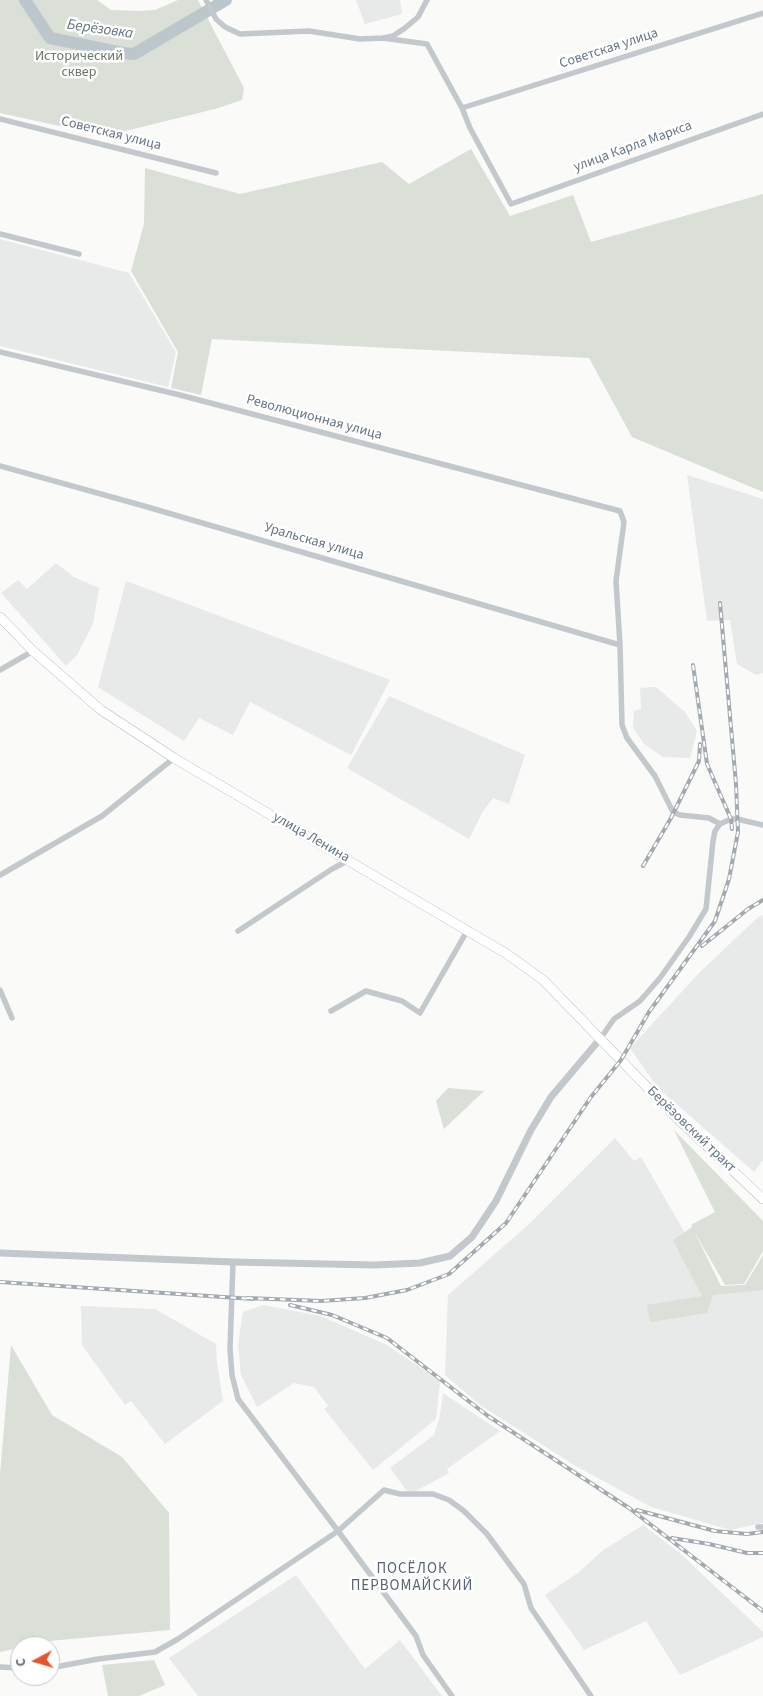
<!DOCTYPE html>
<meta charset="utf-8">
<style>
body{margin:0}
#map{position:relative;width:763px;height:1696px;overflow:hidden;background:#fafaf8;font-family:"Source Sans 3",sans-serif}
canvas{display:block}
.north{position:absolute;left:10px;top:1636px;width:50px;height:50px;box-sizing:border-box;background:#fff;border:1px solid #c1c8cd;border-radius:50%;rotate:264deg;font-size:14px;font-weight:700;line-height:20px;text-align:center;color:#657683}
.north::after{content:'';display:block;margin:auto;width:18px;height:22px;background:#e4572e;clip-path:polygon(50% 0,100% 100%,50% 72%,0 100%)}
</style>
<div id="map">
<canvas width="763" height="1696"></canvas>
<div class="north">С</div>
</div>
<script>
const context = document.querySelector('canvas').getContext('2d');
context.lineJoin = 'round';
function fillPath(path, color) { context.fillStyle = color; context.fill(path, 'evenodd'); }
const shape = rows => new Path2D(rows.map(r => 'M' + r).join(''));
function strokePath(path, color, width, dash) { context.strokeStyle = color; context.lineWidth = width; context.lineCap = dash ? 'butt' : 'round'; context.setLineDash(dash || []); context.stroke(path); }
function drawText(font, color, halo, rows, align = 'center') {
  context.font = font + ' "Source Sans 3",sans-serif'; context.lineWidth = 5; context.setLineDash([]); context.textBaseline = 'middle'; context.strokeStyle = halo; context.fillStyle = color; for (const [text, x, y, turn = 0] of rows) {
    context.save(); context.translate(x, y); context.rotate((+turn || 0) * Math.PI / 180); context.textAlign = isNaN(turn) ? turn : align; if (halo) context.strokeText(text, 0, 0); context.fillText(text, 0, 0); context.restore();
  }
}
const built = shape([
 [356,0,400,0,402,14,365,24],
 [0,239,129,273,176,352,168,387,0,346],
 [687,475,763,499,763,673,756,675,737,664,730,620,707,621],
 [56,563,74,577,99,588,93,624,77,655,66,666,1,593,18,580,27,589],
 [126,581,390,680,351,755,250,702,233,735,199,718,184,741,98,687],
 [656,687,685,712,697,731,690,758,663,757,644,744,633,728,634,711,641,709,640,688],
 [389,696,525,755,509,804,493,798,482,813,469,839,347,768],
 [763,915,763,1160,754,1172,658,1088,630,1048,699,973,757,918],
 [615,1138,634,1161,641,1157,717,1288,763,1283,763,1523,730,1530,651,1507,574,1465,480,1405,445,1375,448,1295,528,1225],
 [263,1305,321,1316,387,1345,440,1381,436,1419,373,1470,324,1409,328,1406,314,1387,294,1383,257,1407,241,1375,238,1344,243,1312],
 [81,1306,155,1309,216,1344,217,1362,223,1401,165,1444,131,1401,125,1405,82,1345],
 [443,1393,500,1431,447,1469,449,1473,414,1492,406,1490,390,1468,434,1435,440,1415],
 [643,1525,681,1554,763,1632,763,1637,680,1675,646,1621,584,1650,545,1595,578,1573,602,1551],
 [296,1575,365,1669,400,1640,442,1696,198,1696,169,1658]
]);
const green = shape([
 [0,0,97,0,111,10,138,11,155,10,178,0,198,0,244,88,242,100,215,109,105,136,0,113],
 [471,149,510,216,573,195,591,242,763,194,763,492,632,437,589,358,212,339,201,395,171,388,178,352,131,271,144,224,145,168,240,194,382,162,409,184],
 [448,1088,484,1091,444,1129,436,1101],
 [674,1130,763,1221,763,1251,744,1284,725,1285,694,1231,721,1286,745,1285,763,1255,763,1290,713,1295,707,1313,650,1322,647,1305,702,1296,673,1240,692,1227,691,1225,715,1212],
 [11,1345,52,1415,122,1457,169,1513,170,1630,49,1641,27,1646,20,1646,20,1648,0,1652,0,1474],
 [154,1660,165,1685,139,1696,108,1696,102,1665]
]);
const river = shape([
 [25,0,50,38,123,53,134,54,209,10],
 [212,8,226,0]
]);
const minor = shape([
 [206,0,216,19,225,27,240,34,309,31,360,39,383,38,393,36,405,28,418,17,427,0],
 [383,38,427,44,462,108,470,128,511,204,763,114],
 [462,108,763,13],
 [0,119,216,173],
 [0,234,79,254],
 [0,352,180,395,620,511,624,522,616,581,620,645,622,725,627,738,655,776,673,812,680,815,709,818,720,824],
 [0,466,144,506,620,645],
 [0,670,33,651],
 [0,875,102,816,174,758],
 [238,931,332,869,349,860],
 [0,990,12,1018],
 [331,1011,366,991,402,1001,420,1013,467,931],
 [600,1039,614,1019,640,1001,660,978,689,937,706,909,713,841,715,831,720,824,731,819,737,819,763,825],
 [233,1262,230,1349,232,1375,238,1399,338,1531,384,1490,400,1494,433,1494,449,1500,464,1511,487,1534,524,1584,531,1608,591,1696],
 [758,1527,763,1527],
 [0,1667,20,1668],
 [50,1668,98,1659,155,1652,178,1639,338,1531,416,1636,423,1655,452,1696]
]);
const tertiary = shape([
 [0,1253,233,1262,374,1265,420,1263,450,1256,472,1237,496,1201,531,1130,551,1097,600,1039]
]);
const primary = shape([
 [0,617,33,651,101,710,174,758,507,954,543,980,679,1120,763,1199]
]);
const rail = shape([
 [693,665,707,764,731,819,732,829],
 [643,866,671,818,699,761,700,744],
 [702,946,748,909,763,900],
 [0,1282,253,1299],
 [247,1298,321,1301,365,1298,407,1290,449,1274,506,1223,591,1097,621,1060,649,1012,715,921,729,879,738,832,736,784,720,603],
 [290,1305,332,1315,387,1338,488,1416,629,1508,763,1611],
 [637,1510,715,1531,747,1534,763,1532],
 [672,1538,709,1544,747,1553,763,1553]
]);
const streetNames = [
 ["Советская улица",609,49,-18],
 ["Советская улица",111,134,14],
 ["улица Карла Маркса",633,147,-20],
 ["Революционная улица",314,418,15],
 ["Уральская улица",314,542,16],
 ["улица Ленина",311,838,30],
 ["Берёзовский тракт",691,1130,44]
];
const parkNames = [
 ["Исторический",79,57],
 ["сквер",79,73]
];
const waterNames = [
 ["Берёзовка",100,30,8]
];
const neighbourhoodNames = [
 ["ПОСЁЛОК",412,1570],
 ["ПЕРВОМАЙСКИЙ",412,1587]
];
fillPath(built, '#e8e9e9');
fillPath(green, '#dadfd7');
strokePath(river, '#bbc7cb', 12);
strokePath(primary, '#b5babe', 10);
strokePath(minor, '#c3c8cc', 5.5);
strokePath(tertiary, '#c3c8cc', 7);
strokePath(primary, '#fff', 9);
strokePath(rail, '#a2aab0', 4);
strokePath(rail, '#fff', 2, [5.5]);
drawText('14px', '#657683', '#fff', streetNames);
drawText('14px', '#687a64', '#fff', parkNames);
drawText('italic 15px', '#60757c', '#fff', waterNames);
context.letterSpacing = '1px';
drawText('15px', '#57646e', '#fff', neighbourhoodNames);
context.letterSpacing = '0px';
</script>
